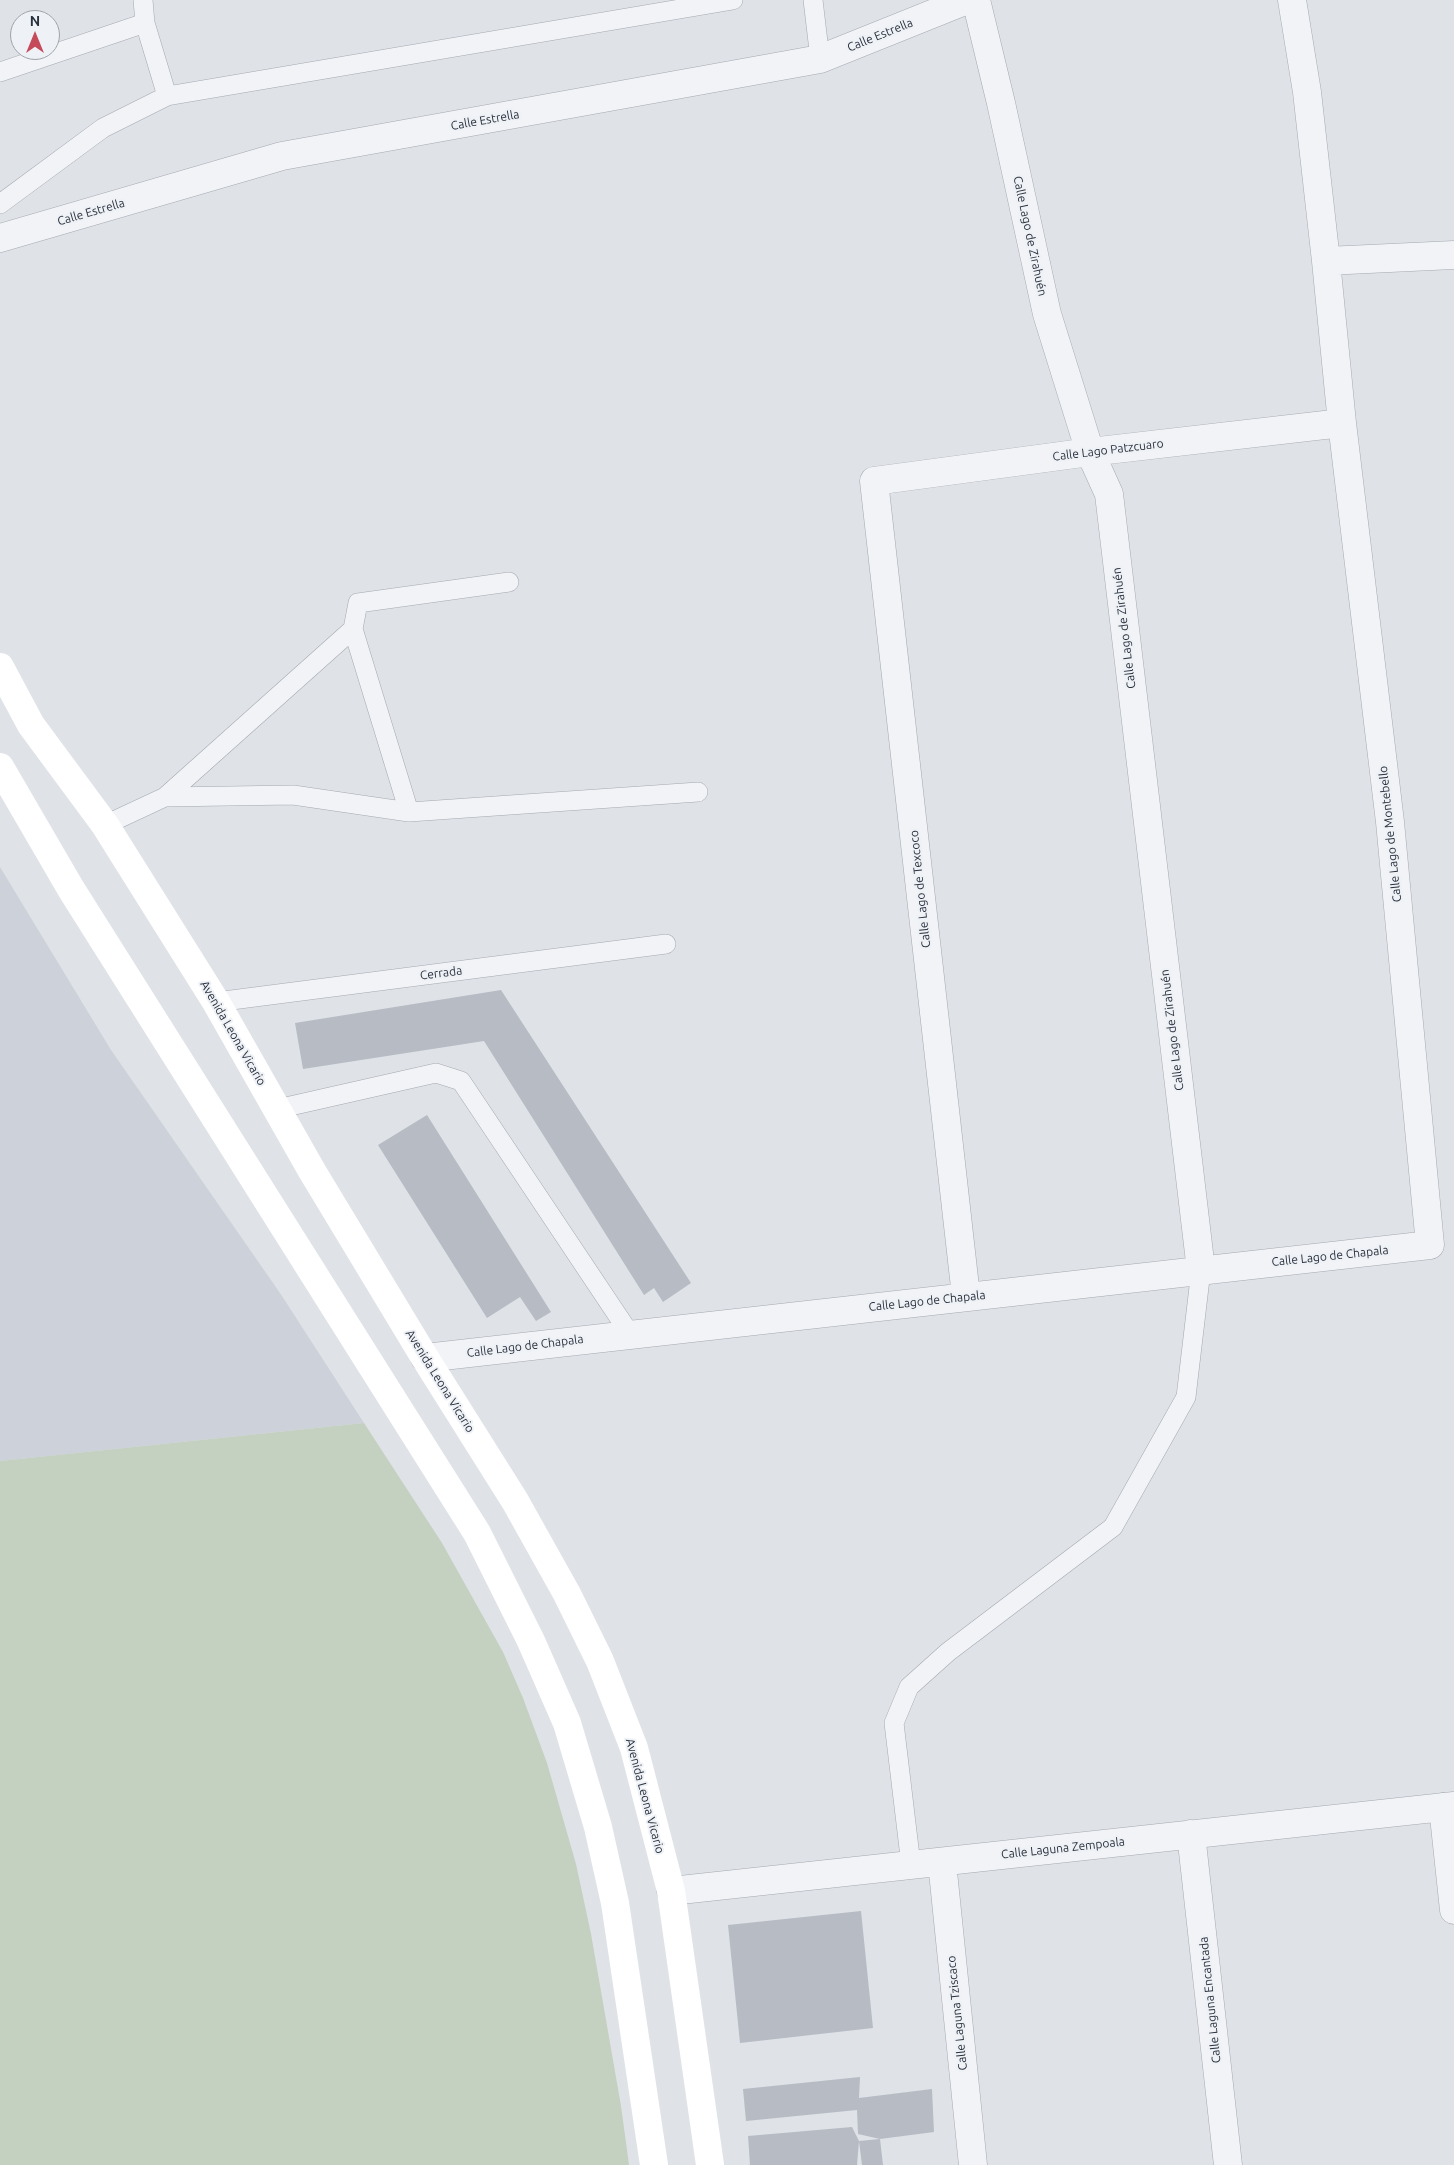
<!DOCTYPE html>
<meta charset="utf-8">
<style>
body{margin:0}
#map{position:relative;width:1454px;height:2165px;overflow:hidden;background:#dfe2e7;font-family:Ubuntu,sans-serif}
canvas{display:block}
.north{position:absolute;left:10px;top:10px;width:50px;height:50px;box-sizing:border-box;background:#eef1f5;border:1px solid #9fa4ab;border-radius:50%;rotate:0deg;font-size:14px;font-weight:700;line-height:20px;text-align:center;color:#29303d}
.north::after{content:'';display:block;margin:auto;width:18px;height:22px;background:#c54b5b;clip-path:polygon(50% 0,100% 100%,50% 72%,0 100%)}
</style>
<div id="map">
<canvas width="1454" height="2165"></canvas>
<div class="north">N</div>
</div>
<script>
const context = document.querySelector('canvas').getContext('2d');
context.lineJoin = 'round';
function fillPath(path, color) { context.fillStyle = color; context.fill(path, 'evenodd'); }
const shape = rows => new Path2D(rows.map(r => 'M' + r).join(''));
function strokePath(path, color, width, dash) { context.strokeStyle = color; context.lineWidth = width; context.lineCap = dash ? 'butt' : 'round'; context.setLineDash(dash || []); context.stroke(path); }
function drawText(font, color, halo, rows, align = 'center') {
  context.font = font + ' Ubuntu,sans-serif'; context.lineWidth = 4; context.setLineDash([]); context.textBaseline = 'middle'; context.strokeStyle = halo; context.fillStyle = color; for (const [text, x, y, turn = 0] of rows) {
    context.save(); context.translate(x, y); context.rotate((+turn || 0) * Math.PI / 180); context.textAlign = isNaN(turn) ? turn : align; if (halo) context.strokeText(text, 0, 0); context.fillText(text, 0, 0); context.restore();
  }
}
const built = shape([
 [0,867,111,1050,280,1293,364,1423,0,1461]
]);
const green = shape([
 [364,1423,442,1543,503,1652,523,1698,547,1763,576,1864,591,1934,621,2106,629,2165,0,2165,0,1461]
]);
const building = shape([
 [501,990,691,1283,663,1302,654,1288,644,1295,484,1041,303,1069,295,1023],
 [427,1115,551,1312,536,1321,520,1297,487,1318,378,1145],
 [861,1911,873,2028,740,2043,728,1925],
 [860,2077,859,2098,932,2089,934,2132,880,2139,858,2134,857,2110,746,2121,743,2089],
 [852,2127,859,2141,857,2165,750,2165,748,2136],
 [880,2139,883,2165,862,2165,859,2141]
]);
const lane = shape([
 [143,0,145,23,167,96],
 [813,0,820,59],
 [0,72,145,23],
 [0,204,103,128,167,96,733,0],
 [353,629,409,812],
 [165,797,353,629,358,603,509,582],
 [105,825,165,797,293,795,409,812,698,792],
 [216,1002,666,944],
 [277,1109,436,1073,461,1081,630,1334],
 [911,1865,894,1723,909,1687,948,1652,1113,1527,1186,1397,1201,1270]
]);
const street = shape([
 [976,0,1001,103,1047,314,1090,452,1109,494,1201,1270],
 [0,238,282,156,820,59,967,0],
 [1326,261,1454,255],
 [966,1296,874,481,1090,452,1342,423],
 [425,1358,1430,1245,1390,822,1342,423,1326,261,1307,92,1292,0],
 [1443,1807,1454,1910],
 [1191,1834,1228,2165],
 [942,1862,973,2165],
 [671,1891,1454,1806]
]);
const secondary = shape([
 [0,667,31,725,105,825,216,1002,312,1171,425,1358,515,1501,567,1594,600,1661,634,1748,671,1891,710,2165],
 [0,767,71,889,477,1533,531,1641,567,1723,598,1827,615,1903,654,2165]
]);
const streetNames = [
 ["Calle Estrella",880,35,-22],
 ["Calle Estrella",485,120,-10],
 ["Calle Estrella",91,212,-16],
 ["Calle Lago de Zirahuén",1030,236,78],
 ["Calle Lago Patzcuaro",1108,450,-7],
 ["Calle Lago de Zirahuén",1124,628,-97],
 ["Calle Lago de Montebello",1390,834,-96],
 ["Calle Lago de Texcoco",920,889,-96],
 ["Cerrada",441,973,-7],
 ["Calle Lago de Zirahuén",1172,1030,-97],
 ["Avenida Leona Vicario",233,1033,60],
 ["Calle Lago de Chapala",1330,1256,-6],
 ["Calle Lago de Chapala",927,1301,-6],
 ["Calle Lago de Chapala",525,1346,-7],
 ["Avenida Leona Vicario",440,1381,58],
 ["Avenida Leona Vicario",645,1796,75],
 ["Calle Laguna Zempoala",1063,1848,-6],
 ["Calle Laguna Encantada",1210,2000,-96],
 ["Calle Laguna Tziscaco",957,2013,-96]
];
fillPath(built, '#cdd1d9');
fillPath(green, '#c4d0c0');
fillPath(building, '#b6bbc4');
strokePath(lane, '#a5a9b1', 20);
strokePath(street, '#a5a9b1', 29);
strokePath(lane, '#f1f3f6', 19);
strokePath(street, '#f1f3f6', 28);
strokePath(secondary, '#fff', 28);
drawText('12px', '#29303d', '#eef1f5', streetNames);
</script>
